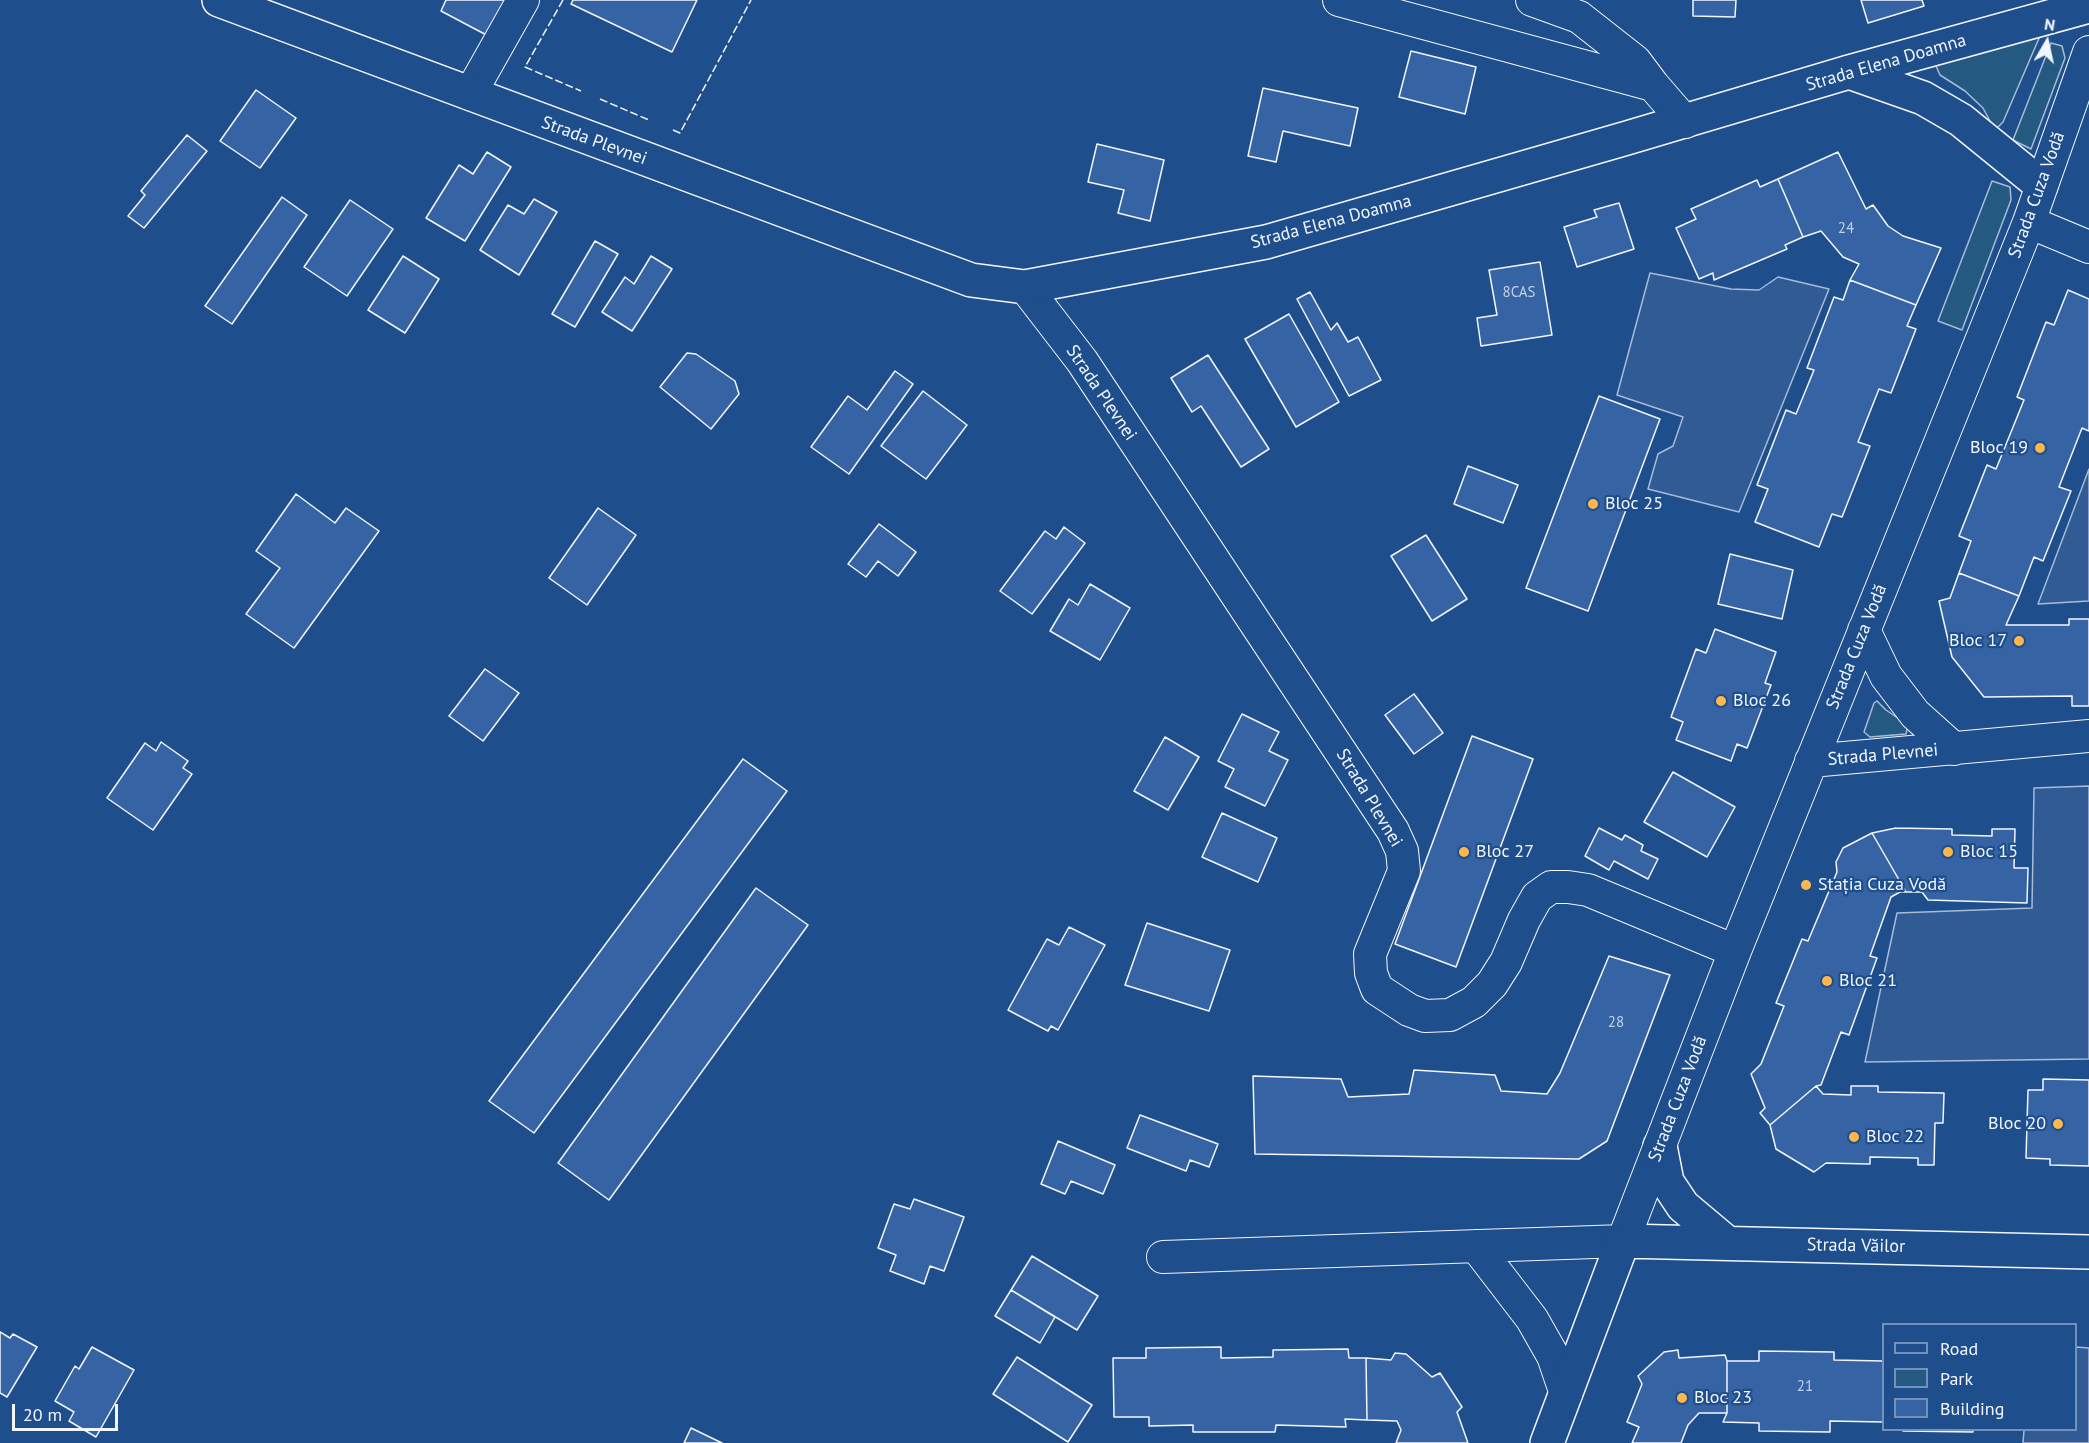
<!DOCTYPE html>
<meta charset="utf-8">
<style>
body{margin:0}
#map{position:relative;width:2089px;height:1443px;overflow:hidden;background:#1f4e8c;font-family:"PT Sans",sans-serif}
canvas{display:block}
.legend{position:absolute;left:1882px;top:1323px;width:195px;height:108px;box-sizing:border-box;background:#1f4e8c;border:2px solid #7391ba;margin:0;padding:8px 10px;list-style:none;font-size:18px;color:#f2f6ff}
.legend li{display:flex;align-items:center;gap:12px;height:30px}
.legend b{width:30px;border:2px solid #7391ba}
.north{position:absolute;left:2017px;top:12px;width:60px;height:60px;-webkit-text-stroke:4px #1f4e8c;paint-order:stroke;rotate:9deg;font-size:16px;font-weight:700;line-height:24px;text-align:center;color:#f2f6ff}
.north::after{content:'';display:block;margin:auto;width:21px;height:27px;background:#f2f6ff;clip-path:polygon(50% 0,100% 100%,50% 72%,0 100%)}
.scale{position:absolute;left:12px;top:1404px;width:106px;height:27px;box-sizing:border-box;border:3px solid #f2f6ff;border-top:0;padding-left:8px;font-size:18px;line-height:21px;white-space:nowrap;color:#f2f6ff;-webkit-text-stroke:4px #1f4e8c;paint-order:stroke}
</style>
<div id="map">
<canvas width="2089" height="1443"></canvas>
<ul class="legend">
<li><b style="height:8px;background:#1f4e8c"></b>Road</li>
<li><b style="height:16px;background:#245a82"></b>Park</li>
<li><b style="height:16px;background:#3563a3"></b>Building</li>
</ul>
<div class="north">N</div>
<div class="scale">20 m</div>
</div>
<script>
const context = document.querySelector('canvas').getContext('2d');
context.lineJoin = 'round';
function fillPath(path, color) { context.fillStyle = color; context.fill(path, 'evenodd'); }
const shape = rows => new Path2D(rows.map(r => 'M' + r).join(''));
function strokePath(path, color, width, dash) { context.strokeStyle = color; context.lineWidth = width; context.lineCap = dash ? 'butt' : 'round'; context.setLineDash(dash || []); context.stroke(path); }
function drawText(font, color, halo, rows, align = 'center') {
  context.font = font + ' "PT Sans",sans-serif'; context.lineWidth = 4.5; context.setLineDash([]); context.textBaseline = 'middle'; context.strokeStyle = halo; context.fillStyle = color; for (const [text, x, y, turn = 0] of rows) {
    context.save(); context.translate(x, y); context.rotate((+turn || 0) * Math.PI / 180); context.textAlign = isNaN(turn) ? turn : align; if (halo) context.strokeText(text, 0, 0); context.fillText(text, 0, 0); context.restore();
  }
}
const green = shape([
 [2040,36,2003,122,1997,128,1991,123,1983,108,1965,91,1940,75,1936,66,1941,59,2040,36],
 [2051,43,2062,46,2065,58,2031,149,2013,140,2051,43],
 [1992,181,2010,187,2011,200,1962,330,1938,321,1992,181],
 [1877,701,1886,710,1908,725,1906,734,1870,737,1864,732,1874,703,1877,701]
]);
const parking = shape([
 [1650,273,1731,289,1759,290,1778,277,1829,289,1739,512,1648,489,1658,454,1673,446,1683,417,1617,395,1650,273],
 [2089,469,2089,601,2038,604,2089,469],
 [2089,786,2089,1059,1865,1062,1897,913,2032,908,2034,788,2089,786],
 [2076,1347,2089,1348,2089,1443,2023,1443,2024,1430,2076,1430,2076,1347]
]);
const building = shape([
 [446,0,515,0,494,39,441,11,446,0],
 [573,0,697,0,672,52,571,4,573,0],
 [1693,0,1736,0,1735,17,1693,16,1693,0],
 [1861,0,1922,0,1924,6,1868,23,1861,0],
 [1411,51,1476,67,1465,114,1399,97,1411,51],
 [1263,88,1358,108,1350,146,1283,131,1276,162,1248,156,1263,88],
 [256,90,296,118,260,168,220,141,256,90],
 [187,135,207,151,144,228,128,216,145,195,141,191,187,135],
 [1097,144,1164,160,1150,221,1118,213,1124,190,1088,182,1097,144],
 [487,152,511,167,465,241,426,218,459,165,473,174,487,152],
 [1838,152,1866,209,1873,205,1888,226,1903,236,1941,248,1916,305,1850,280,1859,264,1843,257,1821,231,1803,237,1778,179,1838,152],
 [1778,179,1803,237,1785,245,1787,249,1714,280,1713,273,1699,279,1676,228,1696,219,1691,209,1757,180,1760,187,1778,179],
 [282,197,307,215,232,324,205,306,282,197],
 [534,199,557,212,519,275,480,250,508,205,524,214,534,199],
 [350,200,393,229,347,296,304,267,350,200],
 [1619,203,1634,249,1577,267,1564,227,1597,217,1594,210,1619,203],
 [595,241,618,254,575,327,552,314,595,241],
 [403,256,439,279,405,333,368,310,403,256],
 [651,256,672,269,632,331,602,312,625,277,634,284,651,256],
 [1540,262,1552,335,1481,346,1477,318,1497,315,1489,270,1540,262],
 [1850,280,1916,305,1907,326,1916,329,1891,393,1879,389,1858,442,1870,446,1842,517,1832,514,1819,547,1755,522,1768,489,1757,485,1786,410,1796,414,1814,370,1807,368,1834,297,1843,300,1850,280],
 [2068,290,2089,299,2089,431,2082,428,2059,487,2071,491,2043,561,2034,557,2019,596,1959,573,1971,541,1959,536,1987,465,1996,469,2024,400,2017,397,2046,322,2054,325,2068,290],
 [1310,292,1331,330,1337,323,1348,342,1358,337,1381,380,1349,396,1297,299,1310,292],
 [1289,314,1339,402,1296,427,1245,339,1289,314],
 [687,353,696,354,735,381,739,394,711,429,660,387,687,353],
 [1208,355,1269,449,1241,467,1201,406,1192,412,1171,378,1208,355],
 [895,371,913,384,849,474,811,447,848,396,867,410,895,371],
 [923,391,967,425,926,479,881,446,923,391],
 [1599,396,1660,419,1588,611,1526,588,1599,396],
 [1468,466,1518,485,1503,523,1454,504,1468,466],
 [296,494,335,523,346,508,379,531,294,648,246,614,280,568,256,551,296,494],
 [598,508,636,535,587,605,549,578,598,508],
 [879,524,916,552,898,576,878,561,866,577,848,564,879,524],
 [1064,527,1085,543,1032,614,1000,591,1045,531,1056,539,1064,527],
 [1426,535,1467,599,1432,621,1391,556,1426,535],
 [1730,554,1793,570,1782,619,1718,604,1730,554],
 [1959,573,2019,596,2006,625,2069,625,2069,619,2089,619,2089,706,2072,706,2072,696,1984,697,1952,657,1939,601,1950,598,1959,573],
 [1090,584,1130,608,1100,660,1050,631,1069,599,1078,605,1090,584],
 [1715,629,1776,652,1765,683,1771,685,1747,748,1737,744,1731,761,1676,740,1683,722,1671,717,1696,649,1706,653,1715,629],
 [485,669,519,693,483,741,449,716,485,669],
 [1414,694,1443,733,1414,754,1385,715,1414,694],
 [1242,714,1279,732,1269,751,1288,760,1265,806,1225,787,1234,769,1218,761,1242,714],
 [1472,736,1533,759,1456,967,1395,944,1472,736],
 [1165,737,1199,757,1168,810,1134,791,1165,737],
 [161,742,188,761,183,768,192,774,153,830,107,798,145,743,156,751,161,742],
 [743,759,787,791,534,1133,489,1101,743,759],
 [1673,772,1735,807,1707,857,1644,822,1673,772],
 [1222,813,1277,838,1258,882,1202,857,1222,813],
 [1599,828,1622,840,1625,835,1643,845,1641,851,1658,859,1648,879,1614,861,1609,870,1585,856,1599,828],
 [1896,828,1952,829,1952,835,1992,836,1992,829,2015,829,2014,868,2028,868,2027,903,1928,900,1922,892,1906,892,1872,833,1896,828],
 [1872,833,1906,892,1900,892,1891,897,1870,956,1877,958,1849,1035,1841,1032,1821,1085,1816,1086,1770,1125,1760,1113,1765,1108,1751,1074,1761,1064,1784,1006,1776,1003,1802,939,1808,941,1837,872,1836,862,1843,848,1872,833],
 [756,888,808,925,609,1200,558,1163,756,888],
 [1147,923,1230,950,1209,1011,1125,985,1147,923],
 [1069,927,1105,945,1058,1030,1051,1026,1048,1031,1008,1010,1047,939,1059,945,1069,927],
 [1609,956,1670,975,1607,1141,1579,1159,1255,1154,1253,1076,1341,1079,1348,1097,1409,1094,1414,1070,1495,1075,1501,1091,1547,1094,1560,1073,1609,956],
 [2043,1079,2089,1080,2089,1166,2050,1165,2050,1159,2026,1158,2028,1090,2043,1090,2043,1079],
 [1816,1086,1823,1094,1851,1095,1851,1086,1878,1086,1878,1092,1944,1093,1943,1123,1935,1123,1934,1165,1918,1165,1918,1158,1870,1157,1870,1164,1826,1163,1814,1172,1776,1149,1770,1125,1816,1086],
 [1140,1115,1218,1144,1209,1167,1190,1160,1186,1171,1127,1148,1140,1115],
 [1058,1141,1115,1165,1103,1194,1071,1181,1065,1194,1041,1184,1058,1141],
 [914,1199,964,1217,944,1271,930,1266,924,1284,890,1271,896,1255,878,1248,894,1204,910,1209,914,1199],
 [1032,1256,1098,1296,1077,1330,1011,1290,1032,1256],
 [1011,1290,1055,1317,1040,1343,995,1316,1011,1290],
 [0,1332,10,1338,13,1334,37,1347,7,1397,0,1393,0,1332],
 [92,1347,134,1370,96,1437,69,1421,74,1412,55,1401,75,1366,79,1369,92,1347],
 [1221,1347,1221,1358,1273,1357,1273,1350,1348,1349,1349,1358,1366,1358,1367,1420,1345,1419,1346,1427,1276,1425,1275,1432,1193,1432,1193,1425,1149,1426,1149,1417,1114,1417,1113,1358,1146,1358,1146,1348,1221,1347],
 [1678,1350,1679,1358,1725,1355,1727,1361,1727,1413,1699,1413,1688,1425,1681,1443,1632,1443,1639,1427,1627,1422,1642,1384,1638,1376,1664,1352,1678,1350],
 [1759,1351,1834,1352,1834,1360,1884,1361,1884,1422,1830,1421,1830,1432,1759,1431,1759,1423,1723,1422,1727,1413,1727,1361,1759,1361,1759,1351],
 [1395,1353,1406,1354,1432,1377,1440,1373,1462,1407,1457,1412,1468,1443,1396,1443,1401,1430,1397,1421,1367,1420,1366,1358,1391,1360,1395,1353],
 [1017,1357,1092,1405,1068,1442,993,1394,1017,1357],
 [691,1428,722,1443,684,1443,691,1428],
 [1903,1430,1973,1430,1973,1432,1903,1431,1903,1430]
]);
const street = shape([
 [1339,0,1653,85,1685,122],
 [1532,0,1579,17,1635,61,1653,85],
 [470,94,523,0],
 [2029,222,2089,247],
 [1025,287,1082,361,1393,831,1402,851,1404,871,1370,954,1371,973,1377,989,1409,1010,1425,1016,1450,1015,1474,1002,1492,984,1506,962,1524,920,1537,897,1551,887,1568,887,1588,890,1735,951],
 [1864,630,1886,676,1915,714,1954,749],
 [1811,761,2089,736],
 [1476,1246,1532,1319,1553,1356,1566,1394],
 [1163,1257,1623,1241,1735,951,2029,222,2089,52]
]);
const secondary = shape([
 [219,0,971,280,1025,287,1266,242,1627,138,1849,72,2089,6],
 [1849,72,1923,98,1961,120,2041,185],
 [1660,1146,1667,1182,1683,1206,1727,1243],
 [1547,1443,1623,1241,2089,1252]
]);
const fence = shape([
 [563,0,525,67,581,91],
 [600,99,649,120],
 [673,130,680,133,751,0]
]);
const markers = [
 [2040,448,6,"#ffb74d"],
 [1593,504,6,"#ffb74d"],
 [2019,641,6,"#ffb74d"],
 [1721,701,6,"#ffb74d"],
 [1464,852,6,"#ffb74d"],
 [1948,852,6,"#ffb74d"],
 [1806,885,6,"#ffb74d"],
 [1827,981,6,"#ffb74d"],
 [2058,1124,6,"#ffb74d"],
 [1854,1137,6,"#ffb74d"],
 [1682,1398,6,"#ffb74d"]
];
const numberNames = [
 ["24",1846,229],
 ["8CAS",1519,293],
 ["28",1616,1023],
 ["21",1805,1387]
];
const streetNames = [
 ["Strada Elena Doamna",1886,63,-16],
 ["Strada Plevnei",594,141,20],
 ["Strada Cuza Vodă",2037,195,-70],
 ["Strada Elena Doamna",1331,222,-15],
 ["Strada Plevnei",1101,393,56],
 ["Strada Cuza Vodă",1857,647,-68],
 ["Strada Plevnei",1883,755,-5],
 ["Strada Plevnei",1369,798,59],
 ["Strada Cuza Vodă",1678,1099,-69],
 ["Strada Văilor",1856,1246,1]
];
const poiNames = [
 ["Bloc 19",2028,448,"right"],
 ["Bloc 25",1605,504],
 ["Bloc 17",2007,641,"right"],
 ["Bloc 26",1733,701],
 ["Bloc 27",1476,852],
 ["Bloc 15",1960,852],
 ["Stația Cuza Vodă",1818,885],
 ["Bloc 21",1839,981],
 ["Bloc 20",2046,1124,"right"],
 ["Bloc 22",1866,1137],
 ["Bloc 23",1694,1398]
];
fillPath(green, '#245a82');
strokePath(green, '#a8bbd7', 1.5);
fillPath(parking, '#305b95');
strokePath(parking, '#a8bbd7', 1.5);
fillPath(building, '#3563a3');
strokePath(building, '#f2f6ff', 1.5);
strokePath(street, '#f2f6ff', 34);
strokePath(secondary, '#f2f6ff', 36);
strokePath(street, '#1f4e8c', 32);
strokePath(secondary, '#1f4e8c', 33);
strokePath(fence, '#f2f6ff', 1.5, [8, 3]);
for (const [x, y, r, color] of markers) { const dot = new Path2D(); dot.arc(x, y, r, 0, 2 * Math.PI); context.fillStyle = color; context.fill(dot); strokePath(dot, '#1f4e8c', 2); }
drawText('15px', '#c3d1e8', null, numberNames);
drawText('18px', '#f2f6ff', '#1f4e8c', streetNames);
drawText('18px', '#f2f6ff', '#1f4e8c', poiNames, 'left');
</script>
